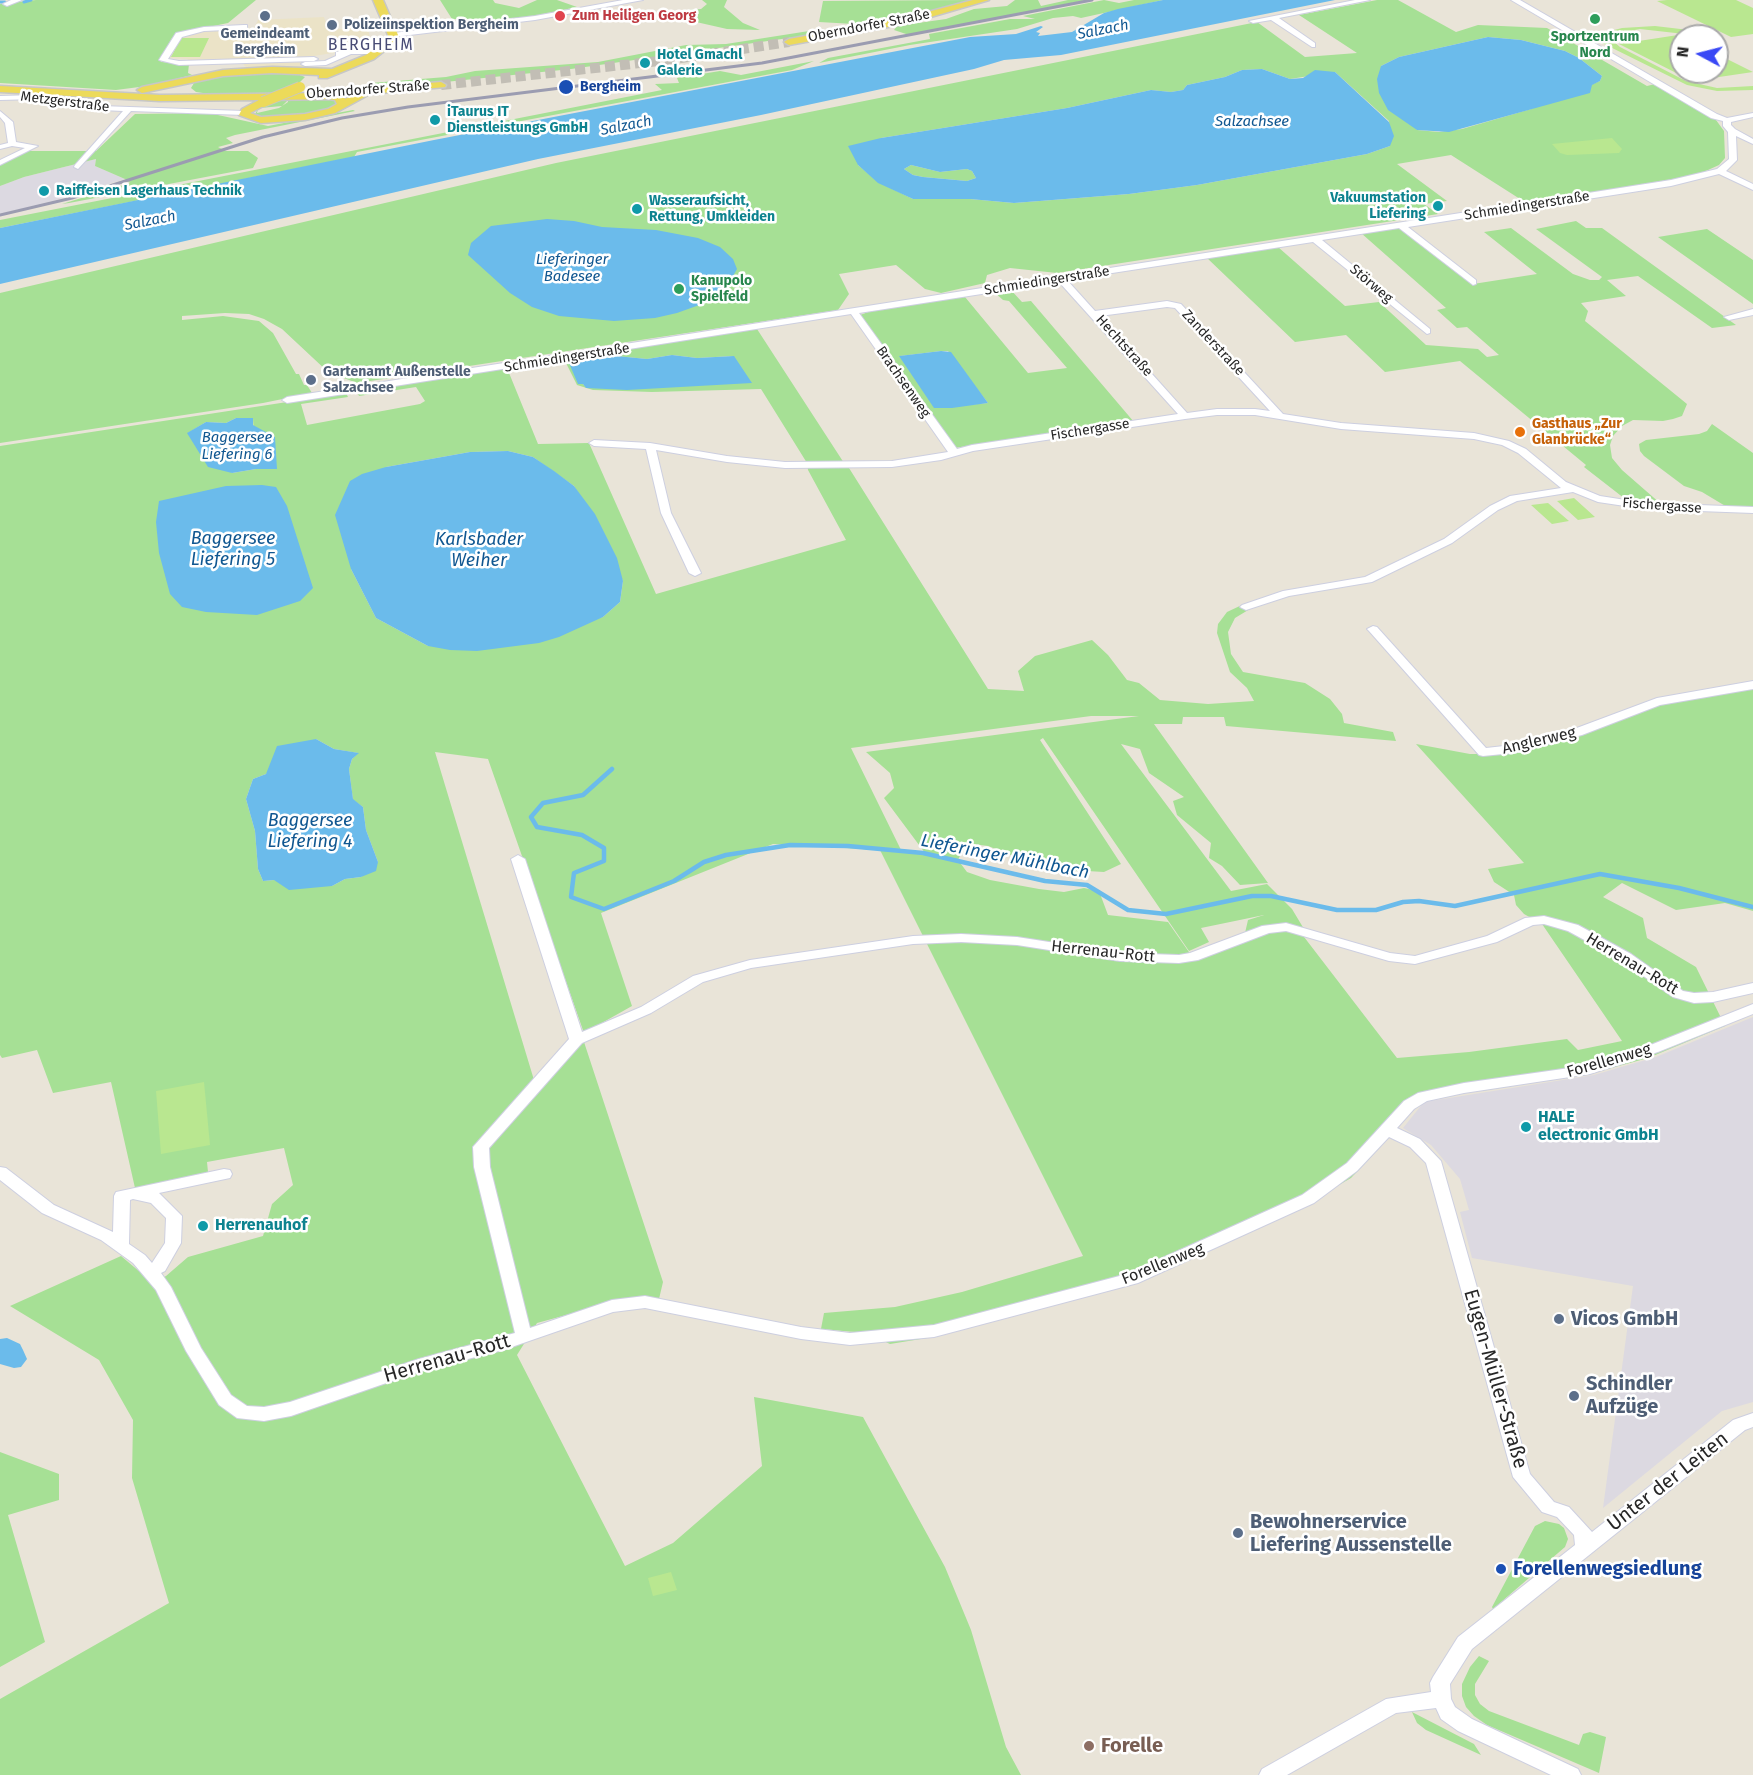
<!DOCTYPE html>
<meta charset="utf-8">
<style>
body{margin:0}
#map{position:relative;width:1753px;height:1775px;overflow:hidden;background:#e9e4d8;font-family:"Fira Sans",sans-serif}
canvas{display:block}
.north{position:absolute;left:1669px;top:24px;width:60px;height:60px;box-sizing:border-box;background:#fff;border:2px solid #a9a9a9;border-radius:50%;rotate:277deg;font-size:16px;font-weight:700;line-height:24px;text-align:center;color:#272727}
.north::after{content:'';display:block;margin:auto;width:21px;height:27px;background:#3948f5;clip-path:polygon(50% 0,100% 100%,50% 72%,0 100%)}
</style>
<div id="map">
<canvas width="1753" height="1775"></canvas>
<div class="north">N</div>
</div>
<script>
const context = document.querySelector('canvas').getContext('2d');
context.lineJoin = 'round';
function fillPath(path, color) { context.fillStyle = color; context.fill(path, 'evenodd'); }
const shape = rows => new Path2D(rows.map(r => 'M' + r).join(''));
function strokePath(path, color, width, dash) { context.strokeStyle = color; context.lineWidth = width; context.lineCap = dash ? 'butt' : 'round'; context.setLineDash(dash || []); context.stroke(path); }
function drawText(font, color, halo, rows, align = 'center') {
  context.font = font + ' "Fira Sans",sans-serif'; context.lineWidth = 5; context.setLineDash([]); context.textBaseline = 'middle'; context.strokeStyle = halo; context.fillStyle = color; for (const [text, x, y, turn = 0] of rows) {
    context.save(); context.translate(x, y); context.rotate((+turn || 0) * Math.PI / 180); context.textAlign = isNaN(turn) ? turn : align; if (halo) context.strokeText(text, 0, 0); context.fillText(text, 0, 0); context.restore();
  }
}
const industrial = shape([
 [96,159,95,166,125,179,53,201,0,214,0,186,24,177],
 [1753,1017,1753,1402,1722,1411,1603,1508,1633,1286,1472,1258,1460,1212,1469,1210,1460,1179,1431,1145,1403,1128,1424,1102,1594,1075,1656,1057]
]);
const education = shape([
 [324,17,328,30,368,27,370,40,353,50,307,57,309,66,305,67,247,68,242,63,185,64,188,59,168,58,179,36,185,34,221,29,254,28,258,20]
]);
const green = shape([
 [36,0,256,0,228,23,179,33,172,38,160,59,161,62,189,64,188,73,192,75,147,86,116,90,0,83,0,4],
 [440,0,493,0,495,3,519,8,537,0,557,0,577,7,529,17,473,24,468,19,452,19],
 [702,0,727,0,724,7,743,23,760,30,727,29,674,17,688,10,701,9,707,4],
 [972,0,896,20,893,18,854,24,819,22,823,1],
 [1015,0,1038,0,1041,6,1068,0,1087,0,909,35,894,30,897,26,946,19,974,9,1007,6],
 [1104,0,1119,3,1134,0,1163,0,1081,18,1073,16,1053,18,1017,29,910,45,819,63,828,58,930,39,929,34,1010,19,1035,19,1023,16],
 [1377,0,1398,0,1456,32,1478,25,1547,28,1647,86,1655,84,1716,120,1724,131,1725,158,1719,165,1697,175,1531,203,1520,199,1451,155,1397,164,1447,201,1424,204,1438,214,1057,273,1010,268,987,275,985,283,941,293,925,289,896,265,839,274,849,294,838,310,357,383,328,372,282,329,264,319,249,314,225,313,182,316,182,320,223,316,259,321,273,333,296,374,299,374,304,385,307,385,312,393,263,403,0,443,0,293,556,163,1257,22,1305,57,1357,53,1299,15],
 [1488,37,1521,40,1565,51,1579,58,1602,76,1600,81,1531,109,1462,129,1439,132,1417,130,1381,66,1399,57],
 [1262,69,1290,79,1335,72,1389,121,1390,146,1367,154,1197,185,1129,194,1014,203,970,199,913,199,878,182,858,165,881,138,1067,108,1151,90,1171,92,1183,90,1187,85,1225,77,1242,70],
 [809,31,824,33,571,69,416,85,375,87,371,83,446,77,475,71,598,62,686,45,726,44],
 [814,61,792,70,357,152,354,157,0,228,0,220,662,90,655,84,679,83,677,78,720,71,741,75],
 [259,73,297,74,305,77,298,84,276,93,210,94,196,92,191,88,194,83,214,77],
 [324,97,336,100,337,104,321,111,297,116,266,118,255,114,258,109,257,113,279,108,288,102,288,100,282,99,287,101,282,106,260,108,281,99],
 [353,110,355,111,235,135,226,138,233,143,218,147,226,151,248,151,258,158,253,168,69,203,62,204,130,183,125,179,95,166,96,159,24,177,0,186,0,165,28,151,96,151,135,114,209,113,268,126],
 [911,165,940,172,967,169,972,171,976,178,967,181,923,177,913,175,904,169],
 [1576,221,1586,228,1602,228,1736,325,1712,328,1638,276,1607,280,1626,296,1581,303,1588,311,1585,321,1687,404,1682,416,1673,419,1663,421,1633,420,1622,426,1613,436,1610,445,1612,458,1622,470,1661,504,1629,502,1584,467,1586,465,1460,361,1385,372,1346,335,1295,342,1207,258,1278,247,1345,306,1379,302,1426,345,1478,349,1487,357,1499,355,1467,327,1457,328,1437,310,1446,308,1361,233,1402,228,1473,284,1537,274,1484,232,1511,228,1573,274,1590,280,1599,280,1602,277,1536,229],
 [1707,229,1753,260,1753,304,1658,237],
 [1010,289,1022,302,1031,301,1134,422,954,448,860,315,877,309,965,297,1028,373,1067,368,1009,301,1003,300,994,292],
 [941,351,948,351,988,403,935,408,900,356],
 [757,329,844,463,849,468,988,689,1024,691,1018,671,1035,656,1092,640,1108,655,1127,680,1139,683,1160,700,1208,704,1254,701,1247,688,1230,672,1217,633,1218,624,1227,612,1244,604,1273,595,1235,618,1228,632,1231,654,1243,672,1305,683,1330,699,1342,714,1344,723,1393,732,1396,741,1226,726,1224,717,1183,717,1182,724,1154,724,1268,883,1240,885,1222,866,1209,858,1211,843,1177,815,1173,801,1184,797,1149,773,1140,749,1121,744,1231,891,1267,884,1292,909,1304,929,1301,933,1397,1058,1469,1052,1567,1039,1578,1050,1622,1041,1542,924,1524,914,1516,905,1514,895,1494,882,1488,869,1524,863,1416,744,1470,754,1487,754,1610,723,1669,702,1753,687,1753,911,1725,903,1676,910,1622,883,1603,897,1643,918,1647,938,1696,967,1725,1026,1648,1058,1593,1073,1481,1091,1460,1084,1422,1093,1372,1156,1351,1178,1306,1204,1129,1284,927,1338,890,1344,866,1333,821,1329,824,1313,895,1307,962,1292,1083,1256,880,850,773,844,601,913,632,1006,584,1033,488,759,435,752,537,1090,584,1042,663,1282,659,1299,607,1304,537,1323,517,1355,625,1566,673,1543,762,1466,754,1397,863,1417,945,1567,971,1630,1006,1747,1021,1775,0,1775,0,1699,169,1603,132,1478,133,1420,99,1360,10,1306,121,1256,153,1283,166,1276,188,1257,263,1236,272,1204,293,1185,284,1148,207,1162,208,1172,135,1188,111,1082,53,1093,37,1050,2,1058,0,1055,0,446,346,393,348,397,301,404,307,425,420,404,425,401,416,387,359,396,357,391,507,368,538,444,589,443,656,594,846,540,808,470,807,463,761,389,652,392,593,390,577,385,564,359],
 [672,355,697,358,734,356,587,388,583,384,616,356,647,359],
 [236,418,253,419,256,469,232,473,197,447,188,433,206,422,226,423],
 [508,451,533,457,574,486,623,581,620,602,603,617,428,646,376,618,351,569,386,467,470,452],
 [1091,716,1139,716,866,752,890,773,894,788,884,798,925,853,902,852,851,748],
 [1043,738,1189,951,1209,942,1201,928,1264,915,1248,920,1245,933,1191,955,1168,922,1108,915,1099,891,1084,888,1064,892,1039,889,990,880,967,872,958,860,966,843,988,846,1029,862,1070,870,1104,872,1121,864,1040,740],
 [316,739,334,749,358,753,352,759,349,769,353,800,363,807,366,830,378,862,361,877,345,879,332,886,274,880,263,881,258,869,255,831,246,799,253,779,266,774],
 [1712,424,1753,453,1753,508,1727,507,1702,492,1684,486,1644,456,1640,451,1639,444,1646,440,1699,434,1707,431],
 [0,1452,59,1474,59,1500,8,1515,45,1642,0,1667],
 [1545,1521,1559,1524,1564,1528,1568,1539,1565,1547,1493,1609,1492,1607,1535,1526],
 [1479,1656,1489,1661,1475,1684,1475,1695,1480,1704,1489,1711,1579,1745,1583,1734,1590,1732,1606,1737,1599,1773,1487,1725,1474,1716,1466,1707,1462,1696,1462,1684,1470,1667],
 [1412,1712,1474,1744,1481,1755,1426,1730,1417,1723]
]);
const pitch = shape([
 [1667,0,1736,0,1753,8,1753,34,1731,37,1657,1],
 [1655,26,1689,30,1702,36,1640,29,1619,33,1613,41,1620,47,1686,81,1717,88,1753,86,1753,90,1717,91,1687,85,1594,39,1604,37,1610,31,1622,28],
 [1678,35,1681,37,1681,72,1717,72,1717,54,1753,72,1692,81,1619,44],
 [181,38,209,38,200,57,171,57],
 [1612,138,1622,149,1619,153,1567,155,1560,153,1552,144],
 [1574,498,1595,517,1578,520,1557,501],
 [1548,503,1569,521,1552,524,1531,505],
 [204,1082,210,1145,161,1154,156,1091],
 [671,1572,677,1590,653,1596,648,1578]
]);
const water = shape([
 [1163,0,1335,0,1061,55,1004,60,974,69,761,115,538,159,0,284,0,228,434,140,970,37,1016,34,1041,26,1043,27,1036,32,1040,33,1038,36,1072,32,1104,13,1118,9],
 [1488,37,1521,40,1565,51,1579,58,1602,76,1600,81,1592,85,1590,93,1449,132,1417,130,1388,110,1379,93,1377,79,1381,66,1399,57],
 [1262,69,1290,79,1303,78,1315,70,1335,72,1389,122,1394,136,1390,146,1367,154,1197,185,1129,194,1014,203,970,199,913,199,878,183,858,165,848,146,881,138,1067,108,1151,90,1171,92,1183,90,1187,85,1225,77,1242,70],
 [911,165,940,172,967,169,972,171,976,178,967,181,923,177,913,175,904,169],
 [547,219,574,221,602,227,656,230,698,238,720,247,733,259,737,269,724,292,702,304,677,313,655,318,614,321,559,316,532,307,510,293,468,255,471,243,491,226],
 [941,351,951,352,988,403,952,408,934,408,899,356],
 [672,355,697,358,734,356,752,383,627,390,586,388,583,384,578,384,569,363,616,356,647,359],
 [236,418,253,418,253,425,275,437,277,469,256,469,232,473,208,467,187,433,206,422,226,423],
 [508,451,533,457,554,471,574,486,595,514,617,558,623,581,620,602,603,617,559,637,539,643,477,651,450,650,428,646,376,618,351,569,335,515,350,481,362,474,386,467,470,452],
 [262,485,276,487,287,506,313,588,300,601,257,615,206,612,182,607,170,594,159,553,156,522,159,501,226,486],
 [316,739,334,749,359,753,352,759,349,769,353,799,363,807,366,830,378,862,376,871,361,877,345,879,332,886,289,890,274,880,263,881,258,869,255,831,246,799,253,779,266,774,277,746],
 [7,1338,20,1344,23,1350,27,1359,21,1367,14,1368,0,1364,0,1339]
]);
const streamFar1 = shape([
 [0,2,5,2],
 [24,2,31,0]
]);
const stream = shape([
 [612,769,583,795,543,803,531,817,537,827,582,835,604,848,604,861,574,873,571,897,604,909,674,881,704,862,726,855,790,845,848,846,923,853,1045,881,1087,885,1128,910,1166,914,1252,896,1271,896,1337,910,1376,910,1403,902,1419,901,1455,906,1600,874,1679,888,1753,907]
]);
const majorTunnel = shape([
 [441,85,668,60,789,42]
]);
const minor = shape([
 [11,0,22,0,7,6,3,4,11,0],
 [623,0,643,0,535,20,393,37,389,35,393,33,535,16,623,0],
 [1355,0,1370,0,1279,18,1315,43,1315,47,1312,47,1271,20,1253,23,1249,21,1355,0],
 [1511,0,1520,0,1717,114,1727,118,1753,113,1753,117,1731,122,1731,125,1735,129,1753,139,1753,144,1736,136,1737,160,1726,171,1753,184,1753,190,1719,174,1671,186,1408,227,1476,280,1476,284,1473,285,1399,228,1322,240,1430,329,1430,333,1427,334,1313,242,1067,280,1095,311,1167,301,1181,304,1283,414,1341,423,1474,433,1509,441,1526,449,1566,482,1600,496,1645,503,1753,507,1753,513,1645,509,1598,502,1573,492,1517,501,1498,510,1452,543,1372,582,1289,596,1246,610,1240,607,1242,605,1283,591,1365,577,1444,539,1490,506,1510,496,1561,488,1518,453,1502,445,1474,439,1341,429,1255,415,1217,415,1185,419,973,451,941,460,892,467,785,468,727,462,656,450,671,513,701,573,695,576,689,573,661,513,646,449,594,446,589,443,594,440,650,443,727,456,785,462,892,461,948,452,851,314,287,403,282,400,287,397,1671,180,1717,169,1729,159,1728,132,1723,126,1723,121,1711,118,1511,0],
 [1059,282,1178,414,972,445,957,449,859,313,1059,282],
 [1167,307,1175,308,1270,411,1255,409,1217,409,1187,413,1100,316,1167,307],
 [244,25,247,25,247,29,204,31,182,37,168,59,179,61,314,57,318,59,314,61,179,65,159,60,176,33,204,27,244,25],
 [357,49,379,50,383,52,379,54,351,54,326,65,305,66,301,64,305,62,325,61,336,56,336,52,357,49],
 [37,95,101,106,244,111,248,113,244,115,131,111,78,169,74,167,75,165,123,111,101,110,37,99,0,100,0,96,37,95],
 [0,111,13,122,16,142,38,146,0,165,0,160,25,148,12,146,0,149,0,145,8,143,5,123,0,117,0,111],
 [1753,309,1753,315,1729,320,1724,317,1753,309],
 [1373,626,1377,627,1486,748,1513,745,1574,729,1657,698,1753,681,1753,689,1660,705,1582,735,1513,753,1483,756,1479,755,1369,631,1367,629,1373,626],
 [518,855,525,859,582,1032,641,1007,693,976,750,960,913,936,961,934,1017,937,1120,953,1179,955,1190,953,1262,926,1286,923,1390,953,1415,956,1487,936,1525,918,1544,916,1578,925,1631,954,1683,991,1694,993,1713,992,1753,983,1753,993,1713,1002,1694,1003,1673,997,1621,960,1568,931,1544,924,1533,925,1497,942,1415,964,1389,961,1286,931,1269,933,1198,960,1179,963,1120,961,1017,945,961,942,913,944,751,968,703,982,651,1013,582,1043,489,1148,490,1167,530,1328,612,1300,645,1296,801,1327,850,1333,934,1325,1127,1274,1302,1195,1347,1163,1404,1101,1418,1093,1464,1083,1584,1066,1648,1046,1753,1004,1753,1014,1658,1052,1590,1074,1464,1093,1427,1101,1414,1109,1397,1128,1420,1139,1441,1161,1530,1474,1554,1502,1569,1507,1592,1532,1733,1420,1753,1413,1753,1427,1745,1430,1472,1649,1450,1684,1451,1699,1455,1707,1472,1719,1578,1769,1581,1775,1551,1775,1458,1731,1441,1719,1436,1708,1396,1713,1287,1775,1259,1775,1262,1769,1386,1699,1431,1692,1430,1683,1433,1677,1458,1637,1575,1545,1574,1535,1557,1517,1542,1512,1513,1477,1426,1163,1410,1147,1389,1137,1357,1171,1314,1203,1138,1283,934,1337,850,1345,801,1339,645,1308,613,1312,503,1350,421,1371,291,1416,264,1421,237,1418,219,1405,186,1351,156,1290,133,1263,101,1240,42,1213,0,1180,0,1167,6,1168,54,1205,113,1232,114,1196,116,1192,224,1169,230,1170,232,1174,230,1178,159,1193,182,1216,181,1243,165,1271,161,1273,171,1287,201,1348,231,1395,247,1406,264,1407,290,1402,419,1359,515,1333,474,1167,473,1147,569,1039,511,859,518,855],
 [133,1199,151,1203,166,1218,165,1243,152,1263,145,1255,129,1244,130,1200,133,1199]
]);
const major = shape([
 [373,0,383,0,398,35,393,44,374,59,327,78,319,78,319,75,272,73,223,76,142,93,137,90,142,87,223,70,272,67,332,69,366,55,384,42,388,35,373,0],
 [973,0,989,0,910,23,789,45,784,42,789,39,909,17,973,0],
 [441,82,446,85,445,87,370,94,335,113,305,120,261,123,239,115,242,109,259,100,160,101,0,92,0,86,160,95,329,93,343,96,345,99,354,95,351,92,356,89,441,82],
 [329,99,335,100,337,104,328,109,305,114,261,117,250,113,267,104,267,100,329,99]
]);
const rail = shape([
 [0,215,72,198,263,137,342,118,408,107,762,63,1092,0]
]);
const majorBridge = shape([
 [263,102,300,87]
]);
const markers = [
 [265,16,6,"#5c6f8a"],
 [560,16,6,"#e0444e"],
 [1595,19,6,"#2e9e5b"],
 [332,25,6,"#5c6f8a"],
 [645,63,6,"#0f9aa8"],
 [566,87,8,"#1a4fb4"],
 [435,120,6,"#0f9aa8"],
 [44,191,6,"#0f9aa8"],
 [1438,206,6,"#0f9aa8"],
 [637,209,6,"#0f9aa8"],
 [679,289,6,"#2e9e5b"],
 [311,380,6,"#5c6f8a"],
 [1520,432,6,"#e8710a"],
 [1526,1127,6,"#0f9aa8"],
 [203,1226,6,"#0f9aa8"],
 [1559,1319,6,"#5c6f8a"],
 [1574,1396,6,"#5c6f8a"],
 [1238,1533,6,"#5c6f8a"],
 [1501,1569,6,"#1a4fb4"],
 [1089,1746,6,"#8d6e63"]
];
const farHealthnames = [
 ["Zum Heiligen Georg",572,16]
];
const farServicenames = [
 ["Polizeiinspektion Bergheim",344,25],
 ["Gemeindeamt",265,34,"center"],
 ["Bergheim",265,50,"center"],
 ["Gartenamt Außenstelle",323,372],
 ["Salzachsee",323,388]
];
const farStreetnames = [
 ["Oberndorfer Straße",869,26,-11],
 ["Oberndorfer Straße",368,90,-4],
 ["Metzgerstraße",65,102,7],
 ["Schmiedingerstraße",1527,206,-9],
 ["Schmiedingerstraße",1047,281,-9],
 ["Störweg",1371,284,40],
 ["Zanderstraße",1213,343,47],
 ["Hechtstraße",1124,346,48],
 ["Schmiedingerstraße",567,358,-9],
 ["Brachsenweg",903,382,55],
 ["Fischergasse",1090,430,-9],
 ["Fischergasse",1662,506,4]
];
const farLeisurenames = [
 ["Sportzentrum",1595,37],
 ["Nord",1595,53],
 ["Kanupolo",691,281,"left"],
 ["Spielfeld",691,297,"left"]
];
const farCulturenames = [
 ["Hotel Gmachl",657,55],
 ["Galerie",657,71],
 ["iTaurus IT",447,112],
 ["Dienstleistungs GmbH",447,128],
 ["Raiffeisen Lagerhaus Technik",56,191],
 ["Vakuumstation",1426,198,"right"],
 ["Liefering",1426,214,"right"],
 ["Wasseraufsicht,",649,201],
 ["Rettung, Umkleiden",649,217]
];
const farTransitnames = [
 ["Bergheim",580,87]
];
const farFoodnames = [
 ["Gasthaus „Zur",1532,424],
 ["Glanbrücke“",1532,440]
];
const farWaternames = [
 ["Salzach",1103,30,-11],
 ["Salzachsee",1252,122],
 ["Salzach",626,126,-11],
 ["Salzach",150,221,-11],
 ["Lieferinger",572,260],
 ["Badesee",572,277],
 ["Baggersee",237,438],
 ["Liefering 6",237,455]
];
const farQuarternames = [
 ["BERGHEIM",371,46]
];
const streetNames = [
 ["Anglerweg",1539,741,-13],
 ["Herrenau-Rott",1103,952,6],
 ["Herrenau-Rott",1632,964,31],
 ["Forellenweg",1609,1061,-16],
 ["Forellenweg",1163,1264,-22]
];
const cultureNames = [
 ["HALE",1538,1118],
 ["electronic GmbH",1538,1136],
 ["Herrenauhof",215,1226]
];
const waterNames = [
 ["Baggersee",233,539],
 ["Liefering 5",233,560],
 ["Karlsbader",479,540],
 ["Weiher",479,561],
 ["Baggersee",310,821],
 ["Liefering 4",310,842],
 ["Lieferinger Mühlbach",1005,857,11]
];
const nearServicenames = [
 ["Vicos GmbH",1571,1319],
 ["Schindler",1586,1384],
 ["Aufzüge",1586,1407],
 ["Bewohnerservice",1250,1522],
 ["Liefering Aussenstelle",1250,1545]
];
const nearStreetnames = [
 ["Herrenau-Rott",447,1359,-16],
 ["Eugen-Müller-Straße",1495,1379,74],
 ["Unter der Leiten",1668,1482,-38]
];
const nearTransitnames = [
 ["Forellenwegsiedlung",1513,1569]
];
const nearEducationnames = [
 ["Forelle",1101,1746]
];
fillPath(industrial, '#dcd9e1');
fillPath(education, '#ebe3c7');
fillPath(green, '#a6e095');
fillPath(pitch, '#b9e790');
fillPath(water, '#6bbbeb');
strokePath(streamFar1, '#6bbbeb', 3);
strokePath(stream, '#6bbbeb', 4.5);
strokePath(majorTunnel, '#c2beb5', 10, [10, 5]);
strokePath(minor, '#cdcfe0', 2);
strokePath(major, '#c7c7c7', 3);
fillPath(minor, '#fff');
fillPath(major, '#ecda5a');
strokePath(rail, '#9b9cb1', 3);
strokePath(majorBridge, '#c7c7c7', 12, []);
strokePath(majorBridge, '#ecda5a', 10);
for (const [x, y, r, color] of markers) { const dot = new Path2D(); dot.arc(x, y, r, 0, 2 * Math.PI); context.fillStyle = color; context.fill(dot); strokePath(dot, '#fff', 2); }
drawText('bold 14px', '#be3a42', '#fff', farHealthnames, 'left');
drawText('bold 14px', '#4e5e75', '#fff', farServicenames, 'left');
drawText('14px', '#272727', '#fff', farStreetnames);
drawText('bold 14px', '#27864d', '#fff', farLeisurenames);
drawText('bold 14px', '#0d838f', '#fff', farCulturenames, 'left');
drawText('bold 14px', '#164399', '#fff', farTransitnames, 'left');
drawText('bold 14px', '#c56008', '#fff', farFoodnames, 'left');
drawText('italic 15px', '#105791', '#fff', farWaternames);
context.letterSpacing = '1.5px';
drawText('16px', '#494c75', '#fff', farQuarternames);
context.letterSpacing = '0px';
drawText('16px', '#272727', '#fff', streetNames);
drawText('bold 16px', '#0d838f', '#fff', cultureNames, 'left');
drawText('italic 18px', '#105791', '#fff', waterNames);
drawText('bold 20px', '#4e5e75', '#fff', nearServicenames, 'left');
drawText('20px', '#272727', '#fff', nearStreetnames);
drawText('bold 20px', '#164399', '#fff', nearTransitnames, 'left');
drawText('bold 20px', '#785e54', '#fff', nearEducationnames, 'left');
</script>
